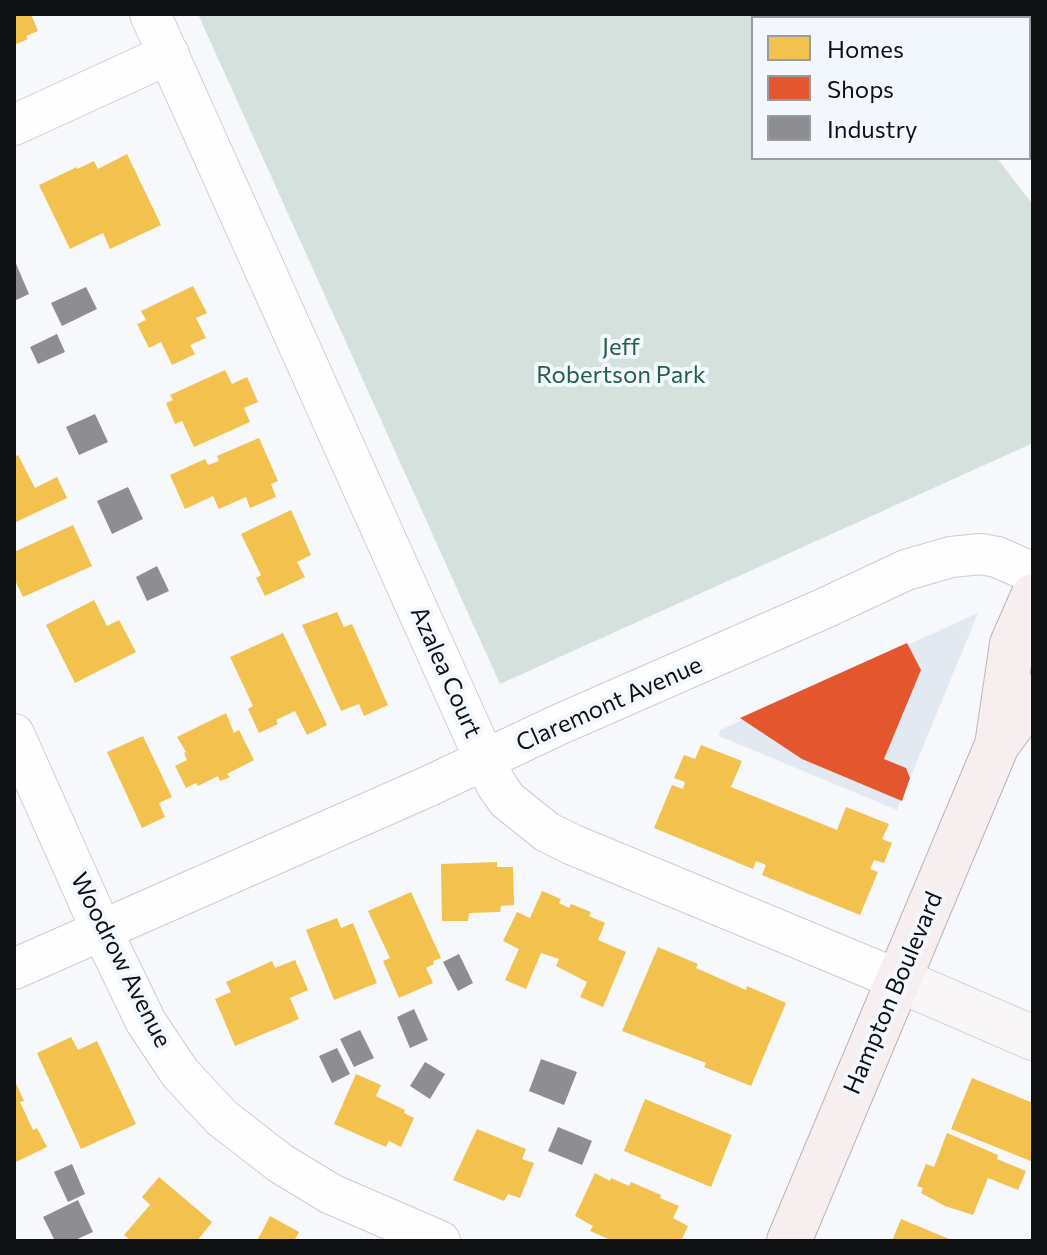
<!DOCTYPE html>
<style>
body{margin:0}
#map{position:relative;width:1047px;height:1255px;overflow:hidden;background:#f6f8fb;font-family:Commissioner,sans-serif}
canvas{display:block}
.frame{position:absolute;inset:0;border:16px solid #0f1113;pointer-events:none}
.legend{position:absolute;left:751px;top:16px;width:280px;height:144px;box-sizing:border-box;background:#f3f8fe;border:2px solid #989ca0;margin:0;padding:10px 14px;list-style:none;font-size:24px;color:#0f1113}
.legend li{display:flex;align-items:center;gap:16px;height:40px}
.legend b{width:40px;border:2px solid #989ca0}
</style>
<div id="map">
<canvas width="1047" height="1255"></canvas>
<div class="frame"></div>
<ul class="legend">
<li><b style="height:22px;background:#f2c14e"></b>Homes</li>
<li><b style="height:22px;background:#e4572e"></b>Shops</li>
<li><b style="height:22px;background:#8d8d92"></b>Industry</li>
</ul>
</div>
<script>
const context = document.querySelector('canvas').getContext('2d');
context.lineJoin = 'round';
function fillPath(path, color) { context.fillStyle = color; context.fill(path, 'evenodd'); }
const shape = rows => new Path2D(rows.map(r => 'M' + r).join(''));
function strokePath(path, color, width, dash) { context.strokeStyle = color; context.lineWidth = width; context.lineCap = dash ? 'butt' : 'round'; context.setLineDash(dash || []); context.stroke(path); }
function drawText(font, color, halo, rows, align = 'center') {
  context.font = font + ' Commissioner,sans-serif'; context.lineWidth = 8; context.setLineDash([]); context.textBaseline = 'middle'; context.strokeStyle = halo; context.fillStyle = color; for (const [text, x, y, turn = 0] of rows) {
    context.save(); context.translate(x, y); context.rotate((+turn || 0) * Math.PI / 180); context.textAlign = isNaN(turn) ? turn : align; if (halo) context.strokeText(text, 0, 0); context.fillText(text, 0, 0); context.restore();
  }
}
const built = shape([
 [978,613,897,810,719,736,720,730]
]);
const green = shape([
 [198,14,888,14,891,18,753,18,753,158,997,158,1033,205,1033,443,500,684]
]);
const homes = shape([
 [14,14,31,14,38,31,26,36,28,39,14,45],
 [127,154,161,225,110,249,103,233,70,249,39,185,77,167,77,169,94,161,98,169],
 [193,286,207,313,196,318,206,338,190,345,195,354,172,365,161,342,149,348,137,324,146,320,141,311],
 [225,370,232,384,247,377,258,402,244,408,250,422,194,447,182,421,175,424,166,403,173,400,170,395],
 [259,438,278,481,271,484,276,497,250,508,246,497,219,509,213,496,185,509,170,475,205,459,208,465,219,461,217,456],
 [18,455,35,488,57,477,67,498,14,523,14,457],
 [291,510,311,555,297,562,305,577,265,596,256,578,261,575,241,534],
 [73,525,92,566,23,597,14,578,14,552],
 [94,600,107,626,119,620,136,652,75,683,46,625],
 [337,612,344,627,352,624,388,705,364,716,359,704,341,711,302,625],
 [283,633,327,725,307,735,295,711,276,720,278,724,259,733,248,709,253,706,230,657],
 [226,713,234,733,239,730,254,760,227,774,230,777,220,781,218,776,198,786,196,783,186,788,175,766,187,760,184,753,186,752,177,737],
 [143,736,172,797,159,803,165,817,142,828,107,752],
 [701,745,742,761,731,787,837,830,846,807,889,824,882,839,892,843,884,863,874,860,870,869,878,872,860,915,762,875,766,865,756,861,753,869,654,828,672,785,683,789,685,782,674,778,684,755,695,759],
 [497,862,497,867,513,867,514,905,501,906,500,912,469,913,468,921,442,921,441,864],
 [542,891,561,899,559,903,569,908,571,904,591,912,589,916,605,923,598,940,626,952,603,1007,580,997,587,982,556,966,559,959,541,953,526,989,505,980,519,949,503,941,517,912,530,918],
 [411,892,441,958,433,961,434,964,426,968,433,983,399,998,383,961,390,958,368,911],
 [337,918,341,928,353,923,377,983,334,1000,306,930],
 [658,947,698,964,696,968,746,990,747,986,786,1003,751,1086,704,1067,706,1063,622,1031],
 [295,960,308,990,290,998,299,1019,235,1046,215,999,231,992,226,982,272,961,275,968],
 [71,1037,78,1050,97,1041,136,1124,81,1149,37,1053],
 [356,1074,381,1085,376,1096,405,1110,404,1113,414,1118,401,1147,389,1141,386,1147,334,1124],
 [972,1078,1033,1103,1033,1162,951,1129],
 [14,1079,24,1101,20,1102,33,1130,37,1128,47,1147,14,1163],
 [645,1099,732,1135,711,1187,624,1151],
 [477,1129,526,1149,522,1159,534,1163,520,1198,508,1194,504,1201,453,1180],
 [947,1133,998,1155,997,1159,1026,1171,1018,1190,988,1178,973,1215,945,1206,921,1193,923,1188,917,1186,926,1164,934,1167],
 [595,1173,610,1181,611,1178,629,1186,631,1182,661,1195,660,1198,679,1206,673,1218,688,1226,681,1241,613,1241,590,1231,593,1226,575,1216],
 [159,1177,212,1222,197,1241,131,1241,124,1235,150,1205,142,1197],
 [270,1216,299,1232,294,1241,257,1241],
 [901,1219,954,1241,892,1241]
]);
const shops = shape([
 [907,643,921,670,884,759,906,768,910,778,902,801,802,759,740,718]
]);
const industry = shape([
 [14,259,29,294,14,301],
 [86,287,97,309,62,326,51,303],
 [57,334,65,352,38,364,30,347],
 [95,414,108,442,79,455,66,427],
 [128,487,143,519,112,534,97,501],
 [157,566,169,591,147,601,136,577],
 [459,954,473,983,458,991,443,962],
 [414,1009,428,1040,410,1048,397,1017],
 [360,1030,374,1058,354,1067,340,1039],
 [337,1048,350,1074,332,1083,319,1056],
 [541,1059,577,1072,564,1105,529,1091],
 [425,1062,445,1074,430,1099,410,1086],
 [558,1127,592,1141,582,1165,548,1151],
 [72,1164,85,1194,68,1202,54,1172],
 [78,1200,93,1232,73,1241,55,1241,43,1217]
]);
const street = shape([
 [150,14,485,760,496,784,507,800,547,832,571,844,899,980],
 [14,125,169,54],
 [14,734,101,929,146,1022,180,1073,222,1118,280,1163,331,1194,440,1241],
 [14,969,429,786,558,725,825,608,906,570,951,557,981,554,997,557,1033,573]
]);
const secondary = shape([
 [899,980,1033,1038]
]);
const primary = shape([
 [998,739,1012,644,1033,596],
 [789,1241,997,745,1033,696]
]);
const rail = shape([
 [1017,14,1020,18],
 [1029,31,1033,37]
]);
const parkNames = [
 ["Jeff",621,347],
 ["Robertson Park",621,375]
];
const streetNames = [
 ["Azalea Court",446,672,66],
 ["Claremont Avenue",609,704,-24],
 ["Woodrow Avenue",121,960,63],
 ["Hampton Boulevard",893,993,-67]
];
fillPath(built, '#e3e9f1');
fillPath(green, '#d4e1dc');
fillPath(homes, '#f2c14e');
fillPath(shops, '#e4572e');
fillPath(industry, '#8d8d92');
strokePath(street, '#ccced0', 42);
strokePath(secondary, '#ccced0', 46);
strokePath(primary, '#beb2b4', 46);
strokePath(street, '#fefefe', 40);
strokePath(secondary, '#f9f6f7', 44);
strokePath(primary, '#f6eeef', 44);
strokePath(rail, '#c1c2c2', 9);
strokePath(rail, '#f3f8fe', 6, [18]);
drawText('24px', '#245f46', '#f3f8fe', parkNames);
drawText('24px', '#0f1113', '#f3f8fe', streetNames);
</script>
